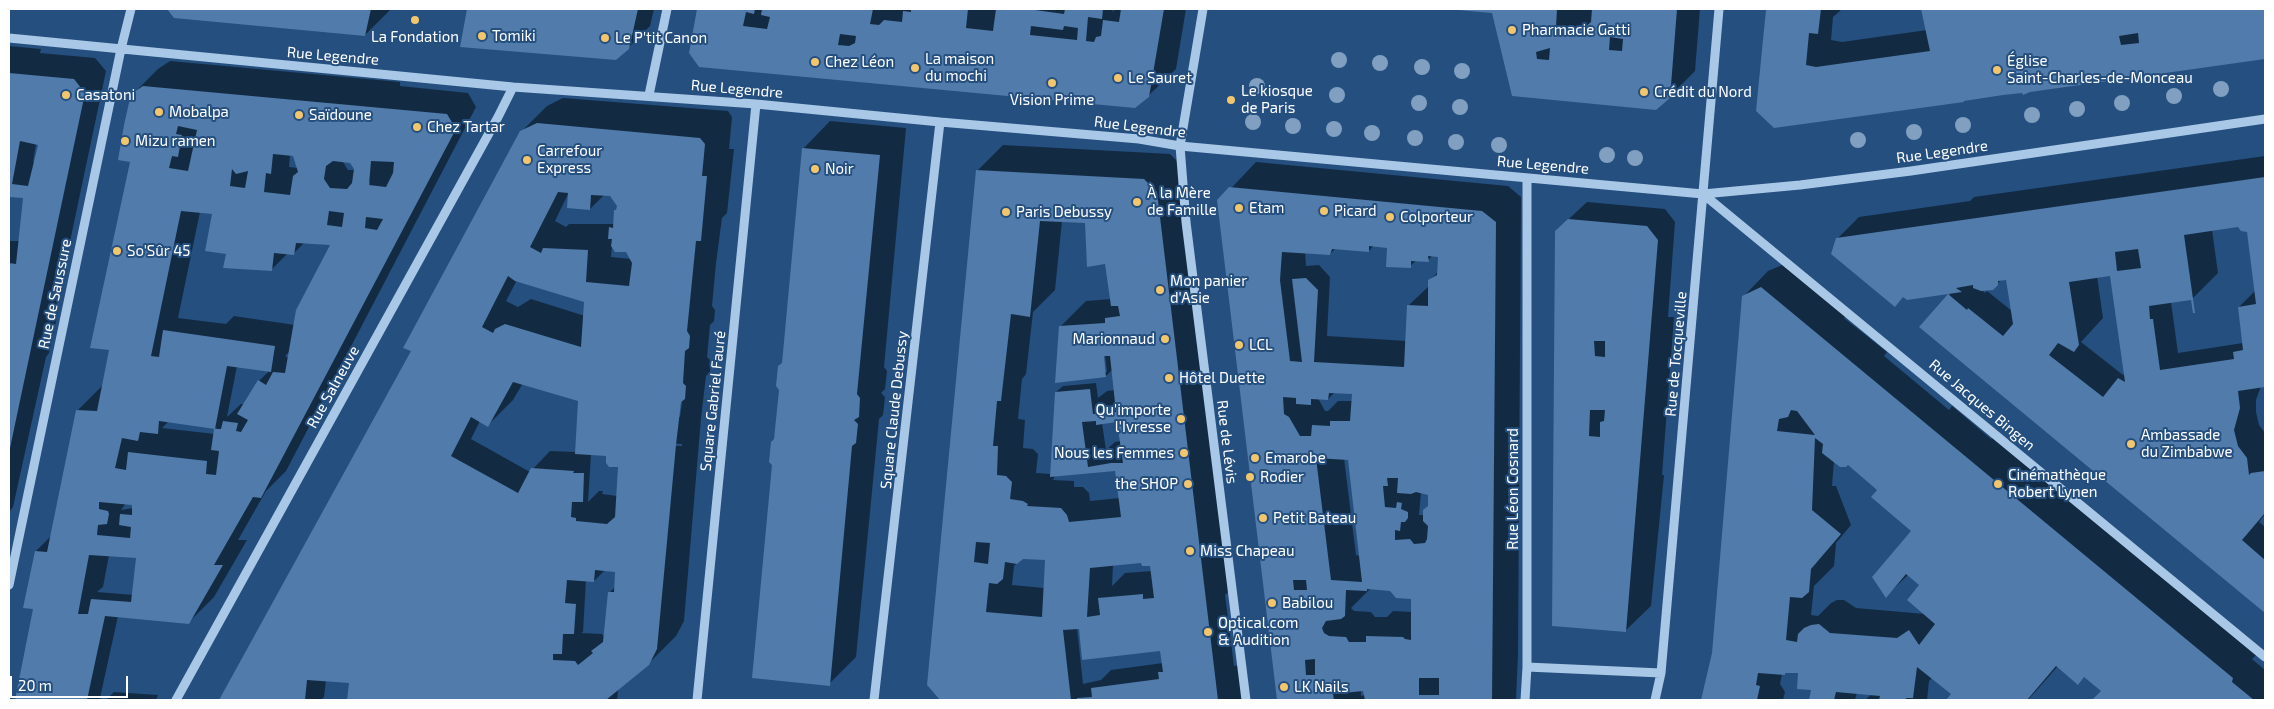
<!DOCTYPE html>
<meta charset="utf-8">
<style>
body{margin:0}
#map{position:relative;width:2274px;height:709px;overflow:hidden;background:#244f7f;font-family:"Exo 2",sans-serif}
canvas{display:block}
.frame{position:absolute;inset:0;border:10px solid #fff;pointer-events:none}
.scale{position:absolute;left:10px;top:676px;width:118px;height:22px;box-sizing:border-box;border:2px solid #fff;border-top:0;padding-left:6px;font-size:15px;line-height:18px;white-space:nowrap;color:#fff;-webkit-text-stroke:4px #244f7f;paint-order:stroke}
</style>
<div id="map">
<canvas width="2274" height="709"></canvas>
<div class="frame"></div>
<div class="scale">20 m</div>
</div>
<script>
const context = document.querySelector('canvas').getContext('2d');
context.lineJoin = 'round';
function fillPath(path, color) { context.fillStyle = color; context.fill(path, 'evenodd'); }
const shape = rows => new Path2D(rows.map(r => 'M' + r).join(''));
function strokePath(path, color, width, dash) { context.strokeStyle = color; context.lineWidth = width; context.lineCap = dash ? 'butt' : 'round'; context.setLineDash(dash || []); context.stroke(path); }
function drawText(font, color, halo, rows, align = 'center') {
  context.font = font + ' "Exo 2",sans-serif'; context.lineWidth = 4; context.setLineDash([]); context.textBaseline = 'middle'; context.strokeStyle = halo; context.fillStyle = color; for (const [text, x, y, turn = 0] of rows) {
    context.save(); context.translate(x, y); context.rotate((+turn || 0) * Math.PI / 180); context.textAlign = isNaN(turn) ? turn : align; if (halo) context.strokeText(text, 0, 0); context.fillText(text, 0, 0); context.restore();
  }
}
const shadow = shape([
 [169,9,391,9,365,35,175,17],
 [469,9,654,9,650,26,628,48,461,46],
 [699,9,1113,9,1112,12,1116,9,1186,9,1176,69,1148,96,690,52],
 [1439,9,1700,9,1695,71,1669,97,1513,95,1493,12],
 [1766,9,1842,9,1833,17,1831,40,1842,42,1927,30,1922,9,2265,9,2265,58,2024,91,1758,111],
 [9,46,41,49,40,53,95,58,106,71,56,308,59,308,49,353,46,357,13,507,9,512,9,241,20,241,25,197,9,196],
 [36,144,39,144,35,163,33,162],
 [170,61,400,82,400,86,468,93,476,107,286,471,266,491,238,540,247,540,214,597,189,622,118,616,100,698,103,700,16,700,35,608,36,551,51,536,77,411,103,385,110,349,132,161,132,95,158,69],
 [290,155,294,155,298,168,289,167],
 [351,161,355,170,348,170,343,162],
 [368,182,370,182,368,202],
 [200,212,213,213,228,250,271,270,288,253,294,253,305,242,332,244,295,325,234,316,226,324,178,318],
 [290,351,288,358,285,356],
 [237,366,270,370,259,381,245,404,241,404,227,417],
 [169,421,217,428,215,434,162,428],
 [126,503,133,503,133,508,121,510],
 [109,555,137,557,134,595,97,592,103,587],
 [563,98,728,111,732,117,729,149,734,149,727,213,722,218,716,263,712,306,715,310,714,321,710,325,707,357,711,361,710,372,706,376,701,418,684,621,676,636,648,664,618,689,617,700,349,700,350,684,352,682,326,680,324,697,321,700,220,700,413,350,521,132,547,106],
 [569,192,590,209,604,195,610,195,619,205,614,224,569,224,566,227,555,221],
 [612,246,627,251,631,259,611,257],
 [517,280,586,301,585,316,531,299,518,307,506,301],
 [523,383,580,400,576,452,550,451,530,472,471,439,480,421,488,425,513,400],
 [680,396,683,396,680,417,678,417],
 [644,442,682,444,682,446,644,445],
 [591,454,608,455,619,466,617,496,602,494,603,491,599,491,588,502],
 [605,570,617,571,616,586,609,593,605,638,602,634,581,633,583,632,586,580,594,581],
 [830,121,906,128,884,367,887,371,885,389,881,393,885,397,883,415,879,419,856,657,829,684,776,439,803,149],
 [1003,145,1170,154,1182,166,1233,588,1225,595,1234,666,1242,665,1246,700,941,700,929,684,977,171],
 [1062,221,1086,222,1106,263,1112,299,1086,301,1060,327,1106,376,1113,369,1115,390,1107,391,1098,398,1096,383,1063,386,1056,392,1051,474,1036,473,1038,454,1033,449,1023,448,1025,420,1018,419,1022,379,1026,374,1033,312,1055,290],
 [1103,355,1105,355,1107,372,1105,372],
 [1118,421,1121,441,1115,442,1106,450,1102,423],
 [1119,469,1120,498,1090,501,1089,493,1083,487,1074,487,1074,481,1053,480,1055,476],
 [1023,558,1046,559,1044,588,1012,585,1014,566],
 [1142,562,1151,564,1152,571,1125,573,1112,586,1113,565],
 [1077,628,1161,649,1163,663,1111,670,1101,680,1083,684],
 [2265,156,2265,386,2261,386,2256,400,2256,412,2259,425,2265,433,2265,514,2259,522,2265,527,2265,612,1996,390,1949,295,1951,293,1837,239,1859,217,1970,201,1974,197],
 [2238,226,2248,231,2256,290,2239,307,2243,343,2178,353,2171,302,2192,299,2218,273,2212,230],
 [2111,274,2125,373,2123,375,2081,342,2103,318,2097,276],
 [2007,279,2012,311,1987,291,1985,293,1982,290,1992,289,2001,280],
 [1256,162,1508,186,1521,197,1518,654,1516,700,1279,700,1219,201],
 [1374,245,1389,247,1410,266,1417,260,1428,260,1433,255,1440,256,1439,271,1430,280,1430,285,1408,306,1407,341,1327,336,1330,277,1319,265,1306,266,1305,252,1330,254,1336,248,1369,251],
 [1335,392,1353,393,1353,401,1338,401,1328,411,1325,411,1318,398,1328,399],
 [1344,458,1349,459,1360,556,1356,555],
 [1421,492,1429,494,1429,507,1424,515,1419,515],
 [1370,589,1390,589,1412,598,1412,612,1393,611,1387,617,1375,617,1371,612,1354,611,1351,608],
 [1364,689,1365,695,1361,696,1361,690],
 [1587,202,1665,209,1675,222,1668,317,1674,317,1662,475,1664,475,1651,606,1625,631,1553,625,1556,231],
 [1787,263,1848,314,1844,318,1887,352,1884,356,1949,410,1952,406,1991,439,1996,436,2258,653,2252,659,2265,670,2265,700,2097,700,2095,699,2102,691,2084,676,2058,666,2028,700,1948,700,1953,694,1932,678,1929,681,1927,700,1865,700,1872,694,1857,692,1855,700,1811,700,1812,689,1800,672,1787,672,1782,674,1780,684,1785,692,1783,700,1703,700,1714,653,1743,297,1768,271],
 [1834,461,1848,463,1883,486,1916,526,1886,596,1909,574,1921,584,1925,614,1856,608,1844,600,1837,600,1831,603,1818,616,1811,615,1814,586,1834,566,1836,543,1851,525,1836,486,1832,486],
 [114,692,158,695,156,700,106,700]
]);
const building = shape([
 [167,9,371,9,365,36,174,18],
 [467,9,638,9,629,49,616,60,460,47],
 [697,9,755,9,754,14,746,12,743,26,767,29,770,17,761,15,762,9,873,9,870,24,879,25,884,20,902,22,903,11,911,12,911,9,968,9,966,28,993,31,996,9,1028,9,1064,14,1065,9,1103,9,1102,19,1088,17,1086,41,1094,42,1096,37,1101,36,1103,20,1119,22,1121,9,1164,9,1149,97,1135,108,699,67,689,53],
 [1031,26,1063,30,1064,26,1078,28,1077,40,1030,35],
 [840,34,856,36,855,43,849,46,838,45],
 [1445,9,1557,9,1556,27,1582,30,1591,22,1592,9,1677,9,1670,98,1656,110,1512,96,1492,13],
 [1610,37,1623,39,1622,51,1609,50],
 [1550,48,1549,60,1537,59,1536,52],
 [1766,9,1821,9,1818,34,1809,33,1806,65,1816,67,1930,51,1921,9,2265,9,2265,59,2030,92,2023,95,2022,93,2003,95,1964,101,1964,102,1774,128,1756,111],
 [2138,33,2139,43,2121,45,2119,36],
 [9,73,74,79,85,93,10,448,9,263,16,264,23,198,9,197],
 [20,141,38,145,28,186,12,184],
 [143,86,447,114,456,129,261,498,253,497,214,565,223,565,189,624,105,616,87,700,15,700,33,609,23,608,35,551,47,552,76,410,97,411,109,350,90,348,130,162,118,160,124,125,131,94],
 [178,126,197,130,188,171,169,168,172,156,178,157,182,135,176,134],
 [273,154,293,156,298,172,293,176,290,195,264,192,266,173,271,174],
 [333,161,350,163,354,169,352,183,347,189,330,188,324,179,326,166],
 [371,161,394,162,393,173,386,187,369,185],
 [232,169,236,174,248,171,245,188,230,186],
 [181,211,212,214,205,251,226,254,223,268,272,271,274,253,294,255,296,243,330,245,296,310,285,373,273,372,266,385,258,380,237,414,248,420,241,432,236,431,238,423,223,421,221,429,214,429,211,450,219,451,216,475,206,474,207,461,128,452,126,470,115,468,122,438,138,441,140,432,158,434,159,421,215,429,227,366,271,372,275,346,163,330,159,357,151,356],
 [329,211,344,213,342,227,327,225],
 [366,217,383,219,377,230,365,228],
 [99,502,132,505,132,515,120,514,119,525,131,527,130,538,97,535,98,525,107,524,109,514,108,511,99,509],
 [89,555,136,558,131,602,91,599,88,614,78,614],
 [537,123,700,138,705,144,702,176,707,176,701,241,696,241,687,331,690,336,689,348,685,351,683,383,686,386,685,399,681,402,676,445,657,649,649,665,606,700,347,700,349,683,307,680,305,700,219,700,411,351,403,348,520,131],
 [558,192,568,193,567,208,590,210,591,195,610,196,617,206,616,210,614,210,613,228,609,227,608,239,612,239,611,246,615,252,626,252,632,263,629,286,586,282,588,250,543,248,541,253,530,247],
 [508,276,515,281,584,302,581,347,505,324,495,329,493,333,482,327],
 [513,382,578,401,575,454,606,456,606,463,609,467,618,467,615,517,607,524,576,521,576,518,571,517,572,502,583,502,584,473,573,473,574,471,531,468,518,493,451,456,471,417,488,427],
 [595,570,615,572,614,592,608,592,603,642,591,651,593,653,578,665,575,661,553,660,553,654,562,654,563,634,574,634,576,604,565,603,567,580,594,582],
 [802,148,880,155,857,394,860,398,859,417,854,420,858,424,856,443,852,446,830,686,752,678,772,465,769,462,771,442,774,439,779,390,776,386,778,366,782,363],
 [976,170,1144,179,1157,192,1218,700,1077,700,1077,698,1092,697,1091,688,1159,679,1158,672,1163,672,1160,651,1082,660,1079,629,1063,630,1071,700,940,700,927,685],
 [1040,221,1085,223,1087,267,1105,264,1111,306,1118,306,1120,316,1105,318,1105,323,1059,326,1055,383,1106,377,1104,356,1110,356,1116,412,1093,414,1090,389,1055,392,1050,477,1115,471,1121,517,1069,522,1067,515,1061,508,1027,506,1028,504,1023,501,1010,499,1012,482,1006,476,997,475,998,446,993,446,997,401,1001,401,1011,314,1030,317],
 [1096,421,1096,425,1117,422,1123,463,1111,463,1088,467,1082,422],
 [976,542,990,543,988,564,974,562],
 [1023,559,1045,560,1042,617,986,612,989,583,997,584,1003,579,1005,562,1017,564],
 [1141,563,1142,566,1150,566,1154,598,1143,599,1143,594,1098,598,1100,615,1087,617,1090,568],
 [2265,177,2265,387,2238,391,2240,408,2234,430,2238,446,2247,458,2249,475,2251,473,2265,471,2265,513,2242,540,2265,560,2265,613,1919,327,1948,294,1967,310,1968,308,2003,336,2013,324,2006,280,1998,281,1998,285,1993,290,1981,291,1973,288,1973,285,1956,288,1962,292,1907,300,1903,297,1895,307,1831,254,1836,238],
 [2238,227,2241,231,2247,232,2256,304,2238,307,2243,350,2233,352,2234,359,2160,370,2153,319,2150,319,2149,306,2191,300,2193,313,2195,313,2184,235],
 [2138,249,2141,268,2117,271,2115,252],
 [2110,276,2125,382,2118,378,2103,397,2049,355,2058,343,2074,352,2079,345,2069,282],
 [1229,187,1482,211,1496,222,1492,700,1365,700,1363,691,1333,694,1334,700,1277,700,1217,200],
 [1369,246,1387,248,1386,267,1411,268,1411,261,1429,262,1428,256,1438,257,1437,275,1428,280,1428,306,1407,305,1404,367,1314,362,1318,290,1306,278,1292,279,1302,362,1290,361,1280,280,1282,252,1330,255,1332,249,1369,252],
 [1329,393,1352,394,1350,421,1330,421,1330,426,1312,425,1311,436,1300,436,1289,417,1284,414,1283,397,1296,398,1296,404,1311,405,1311,399,1328,400],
 [1316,458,1348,460,1362,582,1331,580],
 [1387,478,1398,478,1397,493,1411,494,1416,492,1428,495,1428,506,1423,510,1423,521,1428,526,1427,539,1425,543,1414,544,1410,539,1395,540,1395,530,1400,531,1401,522,1405,522,1408,518,1408,512,1401,509,1402,503,1397,502,1396,508,1385,507,1383,486,1388,486],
 [1293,580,1306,580,1307,590,1294,590],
 [1367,589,1390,591,1396,598,1411,599,1411,640,1405,639,1403,637,1366,636,1366,642,1349,642,1346,637,1329,636,1324,633,1322,628,1326,621,1341,619,1345,616,1346,590,1367,591],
 [1315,659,1315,675,1306,675,1305,660],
 [1419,678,1439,678,1439,695,1419,695],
 [1568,219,1647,226,1658,240,1626,632,1552,626,1555,231],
 [1594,341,1605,341,1605,357,1595,356],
 [1590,410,1605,410,1604,421,1600,422,1600,437,1589,436],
 [1761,287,2233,678,2232,682,2254,700,2095,700,2093,699,2101,691,2084,677,2078,685,2056,666,2027,700,1946,700,1951,694,1917,667,1913,698,1906,698,1905,700,1879,700,1880,696,1836,692,1834,700,1809,700,1811,690,1797,689,1798,673,1785,673,1785,675,1758,673,1756,685,1760,686,1757,700,1701,700,1712,653,1742,296],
 [1791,410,1797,411,1815,435,1777,431,1779,419,1788,417],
 [1815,438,1823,444,1822,453,1840,467,1846,467,1848,465,1877,490,1871,497,1911,531,1872,577,1886,598,1906,574,1919,585,1907,600,1935,624,1919,645,1909,630,1897,638,1830,633,1819,624,1811,625,1804,628,1798,634,1797,642,1786,640,1790,597,1802,598,1809,592,1811,569,1841,534,1812,510]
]);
const minor = shape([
 [1203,9,1180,146,1186,222,1246,700],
 [9,38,513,87,756,104,940,122,1139,139,1180,146,1703,194,1800,185,1911,171,2265,119],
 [649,95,667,9],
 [1527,178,1527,667,1661,673],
 [1703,194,2265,657],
 [9,585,121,49,131,9],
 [176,700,498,117,513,87],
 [697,700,756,104],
 [874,700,940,122],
 [1525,700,1527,667],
 [1655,700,1661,673,1719,9]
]);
const trees = [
 [1339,60],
 [1380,63],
 [1422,67],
 [1462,71],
 [1257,86],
 [2221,89],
 [1337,95],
 [2174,96],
 [1419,103],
 [2122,103],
 [1460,107],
 [2077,109],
 [2032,115],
 [1253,122],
 [1963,125],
 [1293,126],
 [1334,129],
 [1914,132],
 [1372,133],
 [1415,138],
 [1858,140],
 [1456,142],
 [1499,145],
 [1607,155],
 [1635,158]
];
const markers = [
 [415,20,5,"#f1c66d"],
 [1512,30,5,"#f1c66d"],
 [482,36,5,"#f1c66d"],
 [605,38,5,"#f1c66d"],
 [815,62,5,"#f1c66d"],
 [915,68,5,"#f1c66d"],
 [1997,70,5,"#f1c66d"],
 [1118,78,5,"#f1c66d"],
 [1052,83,5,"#f1c66d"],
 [1644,92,5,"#f1c66d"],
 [66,95,5,"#f1c66d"],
 [1231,100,5,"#f1c66d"],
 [159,112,5,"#f1c66d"],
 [299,115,5,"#f1c66d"],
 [417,127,5,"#f1c66d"],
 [125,141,5,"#f1c66d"],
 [527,160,5,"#f1c66d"],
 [815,169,5,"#f1c66d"],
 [1137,202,5,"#f1c66d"],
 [1239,208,5,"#f1c66d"],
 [1324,211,5,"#f1c66d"],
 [1006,212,5,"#f1c66d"],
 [1390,217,5,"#f1c66d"],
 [117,251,5,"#f1c66d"],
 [1160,290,5,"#f1c66d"],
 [1165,339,5,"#f1c66d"],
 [1239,345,5,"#f1c66d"],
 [1169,378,5,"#f1c66d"],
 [1181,419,5,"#f1c66d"],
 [2131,444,5,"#f1c66d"],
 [1184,453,5,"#f1c66d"],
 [1255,458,5,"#f1c66d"],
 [1250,477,5,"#f1c66d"],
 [1188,484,5,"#f1c66d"],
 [1998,484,5,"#f1c66d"],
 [1263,518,5,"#f1c66d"],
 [1190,551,5,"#f1c66d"],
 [1272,603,5,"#f1c66d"],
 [1208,632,5,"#f1c66d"],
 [1284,687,5,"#f1c66d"]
];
const poiNames = [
 ["Pharmacie Gatti",1522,30],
 ["Tomiki",492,36],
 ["La Fondation",415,37,"center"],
 ["Le P'tit Canon",615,38],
 ["La maison",925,59],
 ["du mochi",925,76],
 ["Église",2007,61],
 ["Saint-Charles-de-Monceau",2007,78],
 ["Chez Léon",825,62],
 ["Le Sauret",1128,78],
 ["Le kiosque",1241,91],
 ["de Paris",1241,108],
 ["Crédit du Nord",1654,92],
 ["Casatoni",76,95],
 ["Vision Prime",1052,100,"center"],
 ["Mobalpa",169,112],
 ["Saïdoune",309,115],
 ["Chez Tartar",427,127],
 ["Mizu ramen",135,141],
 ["Carrefour",537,151],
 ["Express",537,168],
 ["Noir",825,169],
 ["À la Mère",1147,193],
 ["de Famille",1147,210],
 ["Etam",1249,208],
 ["Picard",1334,211],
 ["Paris Debussy",1016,212],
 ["Colporteur",1400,217],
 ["So'Sûr 45",127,251],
 ["Mon panier",1170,281],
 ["d'Asie",1170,298],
 ["Marionnaud",1155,339,"right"],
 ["LCL",1249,345],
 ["Hôtel Duette",1179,378],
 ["Qu'importe",1171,410,"right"],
 ["l'Ivresse",1171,427,"right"],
 ["Ambassade",2141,435],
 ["du Zimbabwe",2141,452],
 ["Nous les Femmes",1174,453,"right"],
 ["Emarobe",1265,458],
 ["Cinémathèque",2008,475],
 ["Robert Lynen",2008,492],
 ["Rodier",1260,477],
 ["the SHOP",1178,484,"right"],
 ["Petit Bateau",1273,518],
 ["Miss Chapeau",1200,551],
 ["Babilou",1282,603],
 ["Optical.com",1218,623],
 ["& Audition",1218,640],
 ["LK Nails",1294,687]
];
const streetNames = [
 ["Rue Legendre",333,56,5],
 ["Rue Legendre",737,89,5],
 ["Rue Legendre",1140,127,7],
 ["Rue Legendre",1942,152,-8],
 ["Rue Legendre",1543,165,5],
 ["Rue de Saussure",55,294,-78],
 ["Rue de Tocqueville",1676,354,-85],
 ["Rue Salneuve",333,387,-61],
 ["Square Gabriel Fauré",713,401,-84],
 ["Rue Jacques Bingen",1982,405,40],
 ["Square Claude Debussy",894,410,-84],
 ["Rue de Lévis",1227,442,83],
 ["Rue Léon Cosnard",1513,489,-90]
];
fillPath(shadow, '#0007');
fillPath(building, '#507baa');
strokePath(minor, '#a9c7e6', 9);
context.fillStyle = '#819fc0';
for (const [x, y] of trees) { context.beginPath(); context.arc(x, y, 8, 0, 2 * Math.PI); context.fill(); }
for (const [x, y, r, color] of markers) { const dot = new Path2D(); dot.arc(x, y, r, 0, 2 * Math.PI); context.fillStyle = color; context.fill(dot); strokePath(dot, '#244f7f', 2); }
drawText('15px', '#fff', '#244f7f', poiNames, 'left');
drawText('15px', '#fff', '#244f7f', streetNames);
</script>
